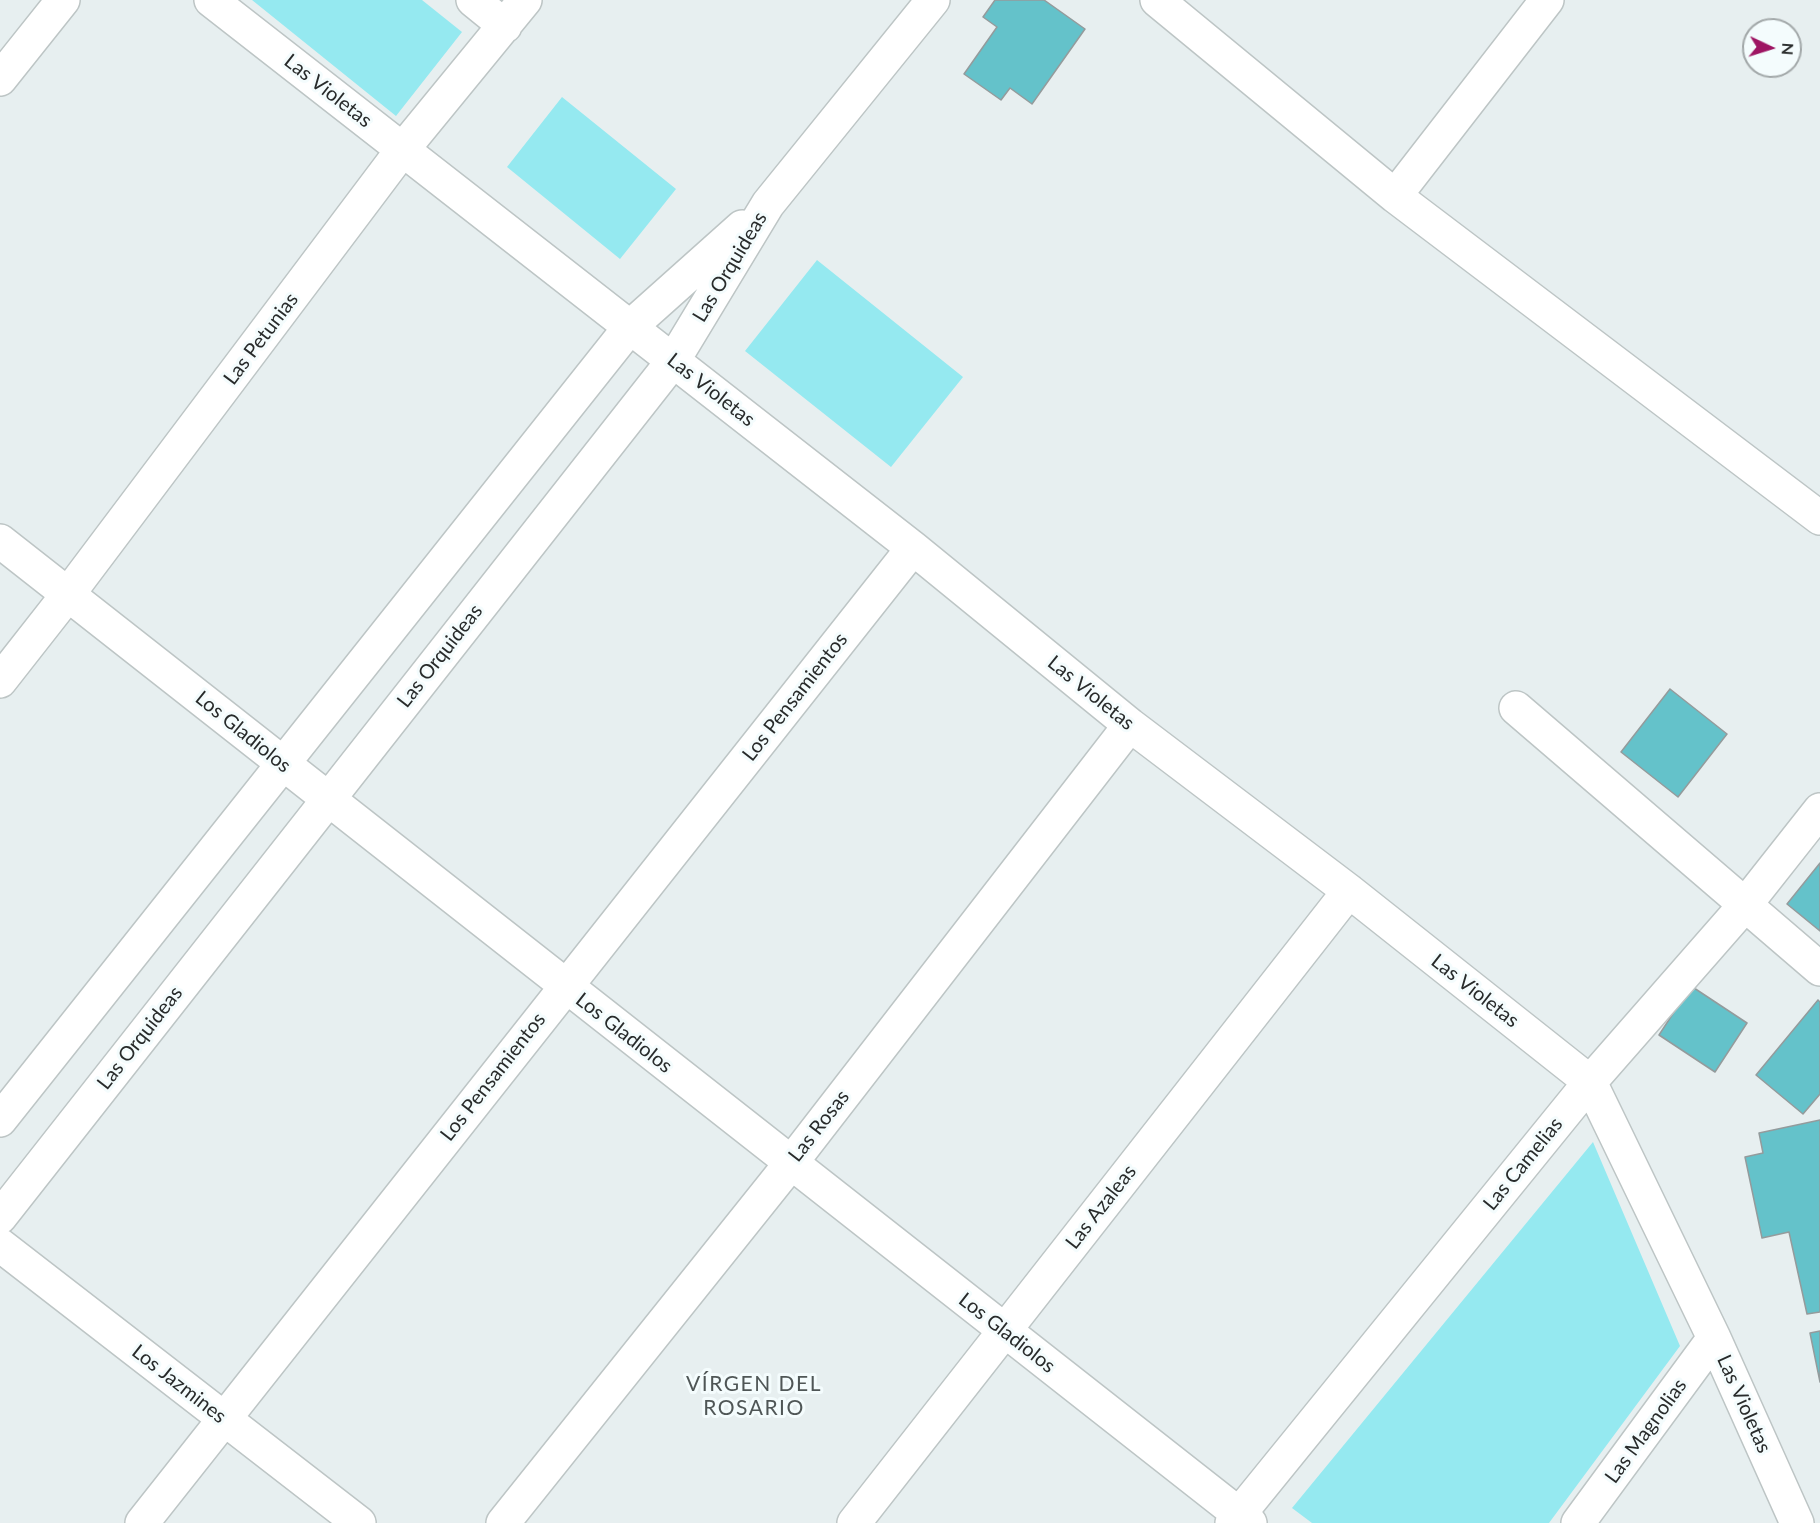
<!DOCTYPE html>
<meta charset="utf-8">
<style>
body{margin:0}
#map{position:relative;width:1820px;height:1523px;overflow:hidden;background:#e7eff0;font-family:Lato,sans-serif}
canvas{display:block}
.north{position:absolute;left:1742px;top:18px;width:60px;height:60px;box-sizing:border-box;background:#f4fcfd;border:2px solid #a2a8a9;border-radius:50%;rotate:94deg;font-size:16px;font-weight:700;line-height:24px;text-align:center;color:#282b2b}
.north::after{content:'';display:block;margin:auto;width:21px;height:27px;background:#9e1563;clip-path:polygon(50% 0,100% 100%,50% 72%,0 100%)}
</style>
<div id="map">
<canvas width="1820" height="1523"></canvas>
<div class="north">N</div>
</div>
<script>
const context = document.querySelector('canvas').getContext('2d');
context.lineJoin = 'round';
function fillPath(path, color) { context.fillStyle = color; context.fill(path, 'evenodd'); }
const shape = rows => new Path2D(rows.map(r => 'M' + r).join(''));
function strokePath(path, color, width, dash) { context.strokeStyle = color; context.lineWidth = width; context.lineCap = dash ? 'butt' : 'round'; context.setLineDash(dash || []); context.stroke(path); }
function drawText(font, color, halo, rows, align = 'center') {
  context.font = font + ' Lato,sans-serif'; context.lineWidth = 6; context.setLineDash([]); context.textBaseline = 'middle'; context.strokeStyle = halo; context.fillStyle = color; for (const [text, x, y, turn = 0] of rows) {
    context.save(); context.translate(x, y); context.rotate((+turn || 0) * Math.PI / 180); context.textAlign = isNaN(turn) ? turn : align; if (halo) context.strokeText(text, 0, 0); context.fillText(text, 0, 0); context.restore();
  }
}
const green = shape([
 [252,0,422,0,462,32,396,116],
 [562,97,676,189,620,259,507,167],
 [817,260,963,377,891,467,745,351],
 [1593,1142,1680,1346,1549,1523,1312,1523,1292,1508]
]);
const building = shape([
 [995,0,1044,0,1085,29,1032,104,1010,88,1001,100,964,74,997,27,983,17,995,0],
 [1670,689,1727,734,1678,797,1621,752,1670,689],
 [1820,863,1820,931,1787,904,1820,863],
 [1691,986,1747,1023,1715,1072,1659,1035,1691,986],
 [1818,1000,1820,1002,1820,1094,1803,1114,1756,1075,1818,1000],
 [1820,1120,1820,1312,1807,1314,1789,1232,1762,1238,1745,1157,1763,1153,1759,1133,1820,1120],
 [1820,1331,1820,1382,1810,1333,1820,1331]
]);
const street = shape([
 [211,0,913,548,1130,725,1349,891,1590,1082,1714,1338,1797,1523],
 [473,0,505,26],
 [1157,0,1395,196,1820,518],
 [0,79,63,0],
 [1395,196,1547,0],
 [0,541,1250,1523],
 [0,681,69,593,403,149,525,0],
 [1516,708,1820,969],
 [0,1120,630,327,742,227],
 [0,1217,673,361,768,204,933,0],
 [0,1245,359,1523],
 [142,1523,913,548],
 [503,1523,791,1163,1130,725],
 [854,1523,1349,891],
 [1232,1523,1590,1082,1745,905,1820,810],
 [1578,1523,1714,1338]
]);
const streetNames = [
 ["Las Violetas",328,91,38],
 ["Las Orquideas",730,267,-59],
 ["Las Petunias",261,339,-53],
 ["Las Violetas",711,390,38],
 ["Las Orquideas",440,656,-52],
 ["Las Violetas",1091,693,39],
 ["Los Pensamientos",795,697,-52],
 ["Los Gladiolos",243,732,39],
 ["Las Violetas",1475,991,38],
 ["Los Gladiolos",624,1033,38],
 ["Las Orquideas",140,1038,-52],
 ["Los Pensamientos",493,1077,-52],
 ["Las Rosas",819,1126,-52],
 ["Las Camelias",1523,1164,-51],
 ["Las Azaleas",1101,1207,-52],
 ["Los Gladiolos",1007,1333,38],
 ["Los Jazmines",179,1384,38],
 ["Las Violetas",1744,1404,66],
 ["Las Magnolias",1646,1431,-54]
];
const neighbourhoodNames = [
 ["VÍRGEN DEL",754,1384],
 ["ROSARIO",754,1408]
];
fillPath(green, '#95e9f0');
fillPath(building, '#64c2ca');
strokePath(building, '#949b9c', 1.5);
strokePath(street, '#bdc5c5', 36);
strokePath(street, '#fff', 33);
drawText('20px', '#282b2b', '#f4fcfd', streetNames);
context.letterSpacing = '1.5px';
drawText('21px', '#4f5656', '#f4fcfd', neighbourhoodNames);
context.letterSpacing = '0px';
</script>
